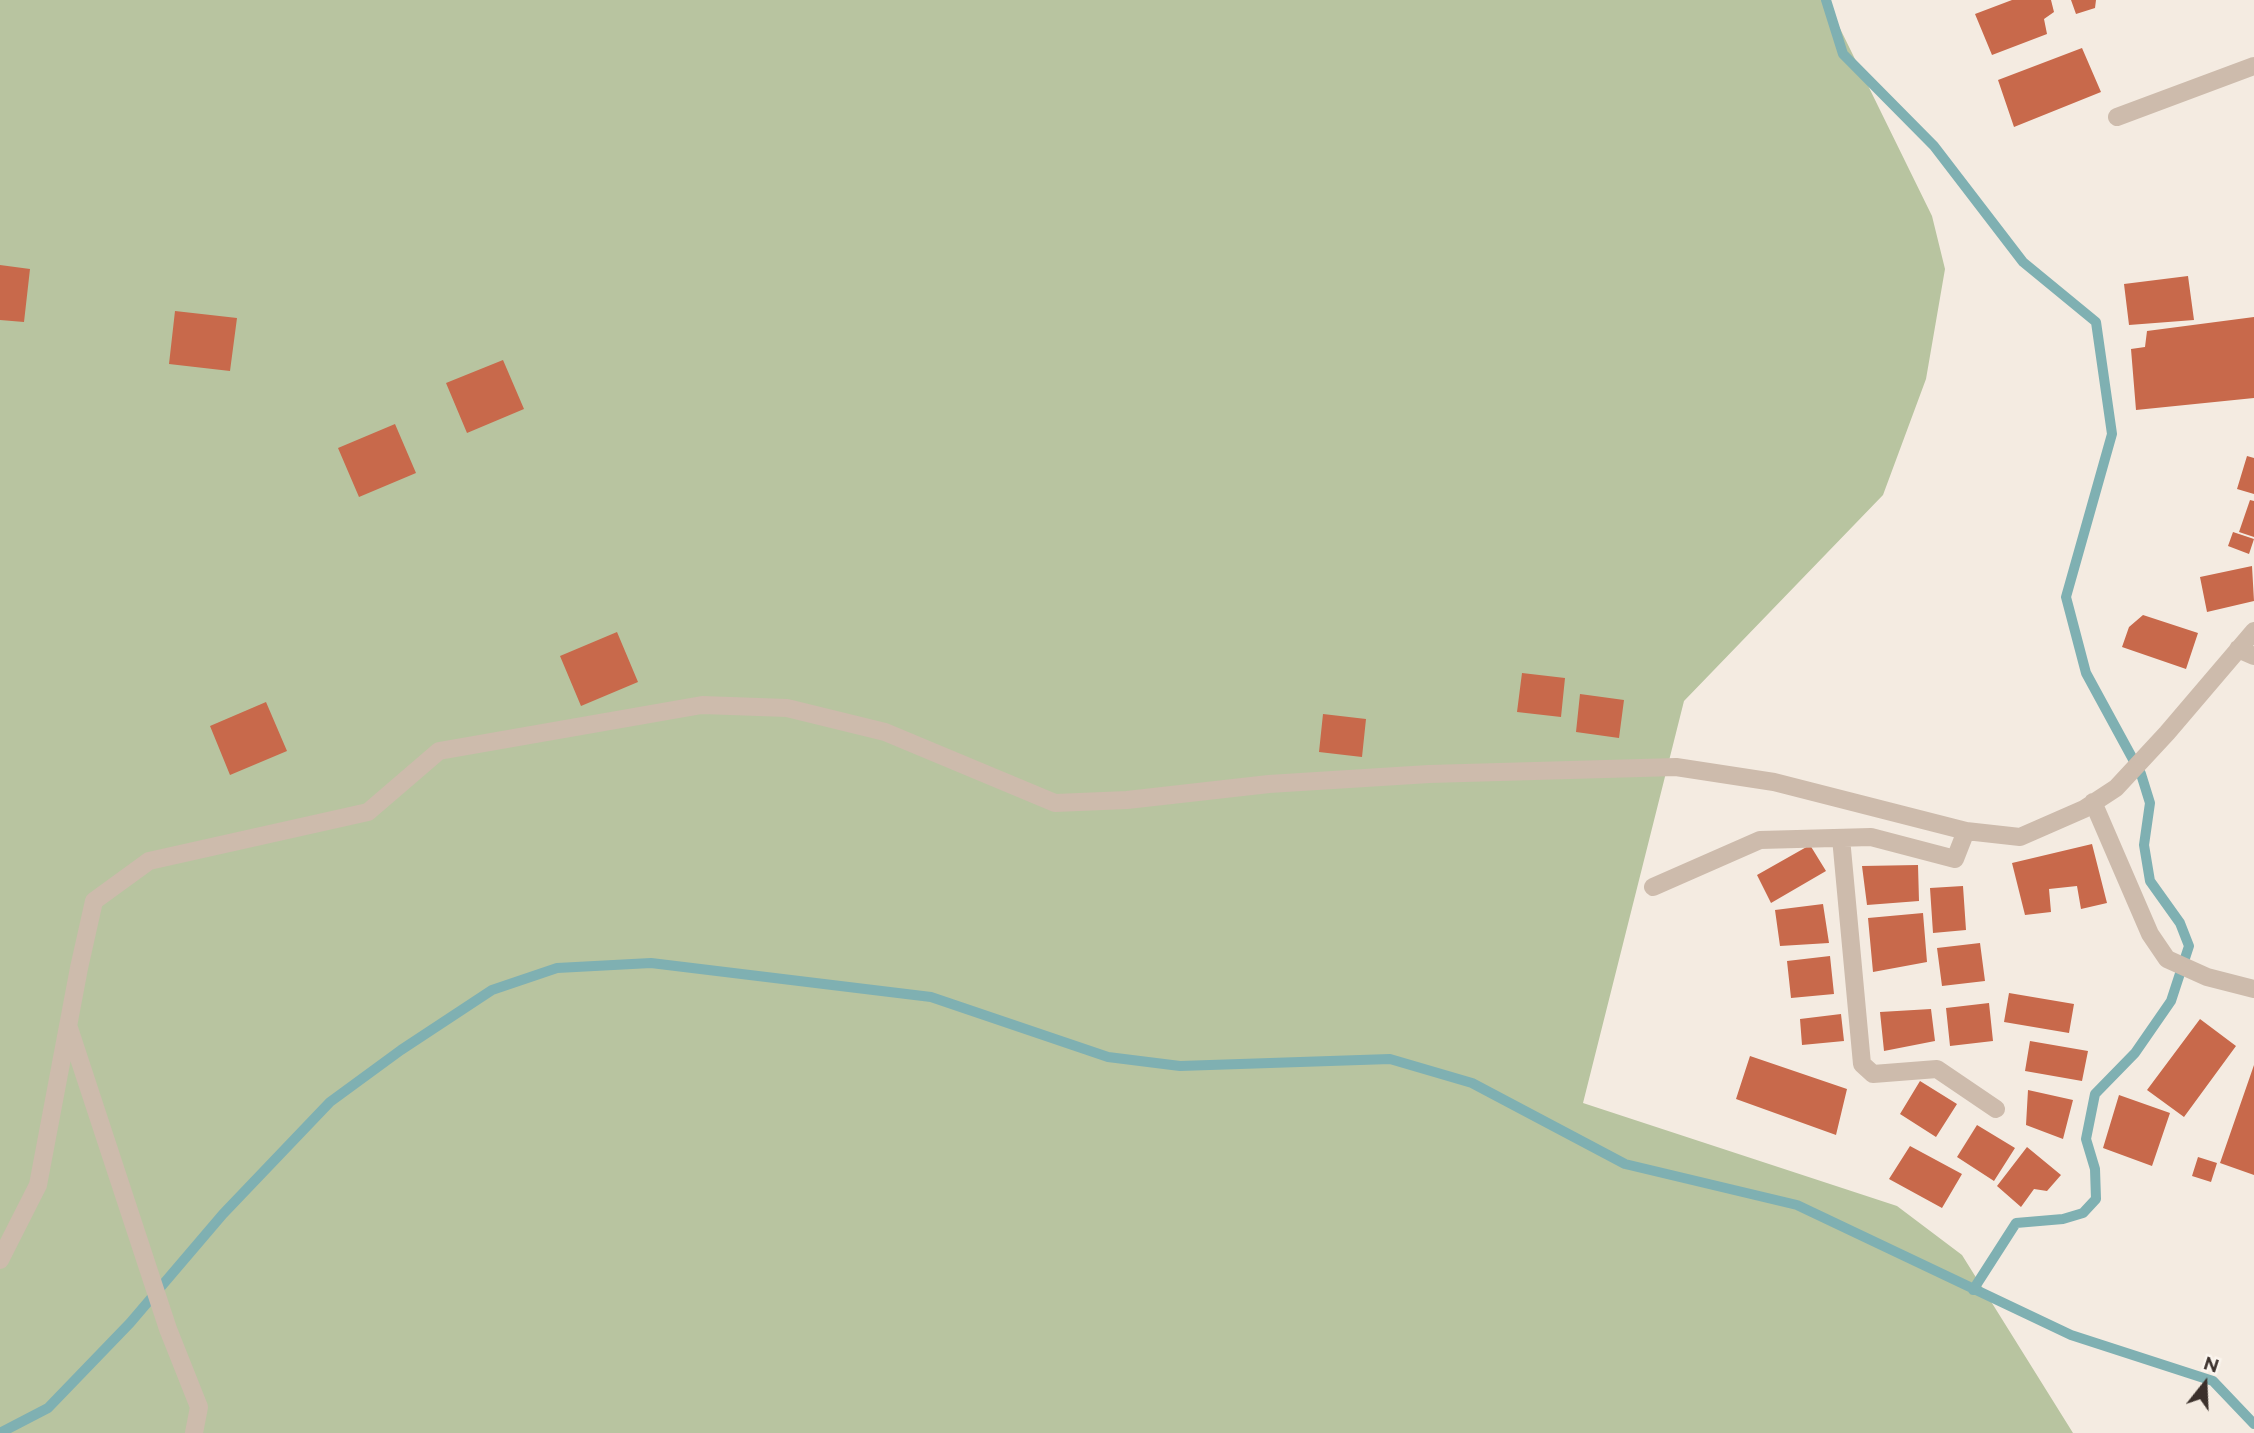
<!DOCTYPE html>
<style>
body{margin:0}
#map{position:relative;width:2254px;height:1433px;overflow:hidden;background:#f4ebe1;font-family:Raleway,sans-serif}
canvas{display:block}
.north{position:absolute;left:2170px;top:1349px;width:70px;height:70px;-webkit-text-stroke:5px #fbf5ee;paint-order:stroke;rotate:18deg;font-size:19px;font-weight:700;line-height:28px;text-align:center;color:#3b302b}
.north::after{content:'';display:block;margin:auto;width:24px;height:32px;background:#3b302b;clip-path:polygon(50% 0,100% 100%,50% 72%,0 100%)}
</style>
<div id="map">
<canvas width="2254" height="1433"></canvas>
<div class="north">N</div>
</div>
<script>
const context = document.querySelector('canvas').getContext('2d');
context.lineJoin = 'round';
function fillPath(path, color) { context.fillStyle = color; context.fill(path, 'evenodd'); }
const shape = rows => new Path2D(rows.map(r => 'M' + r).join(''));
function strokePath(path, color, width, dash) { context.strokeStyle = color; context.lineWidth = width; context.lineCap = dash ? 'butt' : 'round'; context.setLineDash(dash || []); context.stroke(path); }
const green = shape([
 [0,0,1826,0,1932,216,1945,269,1926,379,1883,495,1684,701,1583,1103,1897,1206,1962,1255,2073,1433,0,1433]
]);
const stream = shape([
 [1826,0,1843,54,1934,146,2023,262,2096,322,2112,434,2066,597,2086,673,2141,774,2150,803,2144,845,2150,881,2180,923,2189,946,2171,1001,2135,1053,2095,1094,2086,1139,2095,1169,2096,1199,2083,1213,2063,1219,2016,1223,1973,1290],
 [0,1433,48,1408,130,1323,223,1214,330,1102,401,1050,492,990,557,968,651,963,931,997,1108,1057,1180,1066,1390,1059,1472,1083,1625,1164,1797,1205,2071,1335,2213,1381,2254,1424]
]);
const building = shape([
 [2012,0,2051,0,2054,12,2044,19,2047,34,1992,55,1975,14],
 [2071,0,2096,0,2095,8,2076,14],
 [2082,48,2101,92,2014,127,1998,80],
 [0,265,30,269,24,322,0,320],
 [2188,276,2194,320,2129,325,2124,284],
 [175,311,237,318,230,371,169,364],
 [2254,317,2254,398,2136,410,2131,349,2145,347,2147,331],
 [503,360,524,409,467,433,446,383],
 [395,424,416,473,359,497,338,448],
 [2247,456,2254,458,2254,494,2237,489],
 [2250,500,2254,501,2254,537,2239,532],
 [2233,532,2254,539,2249,554,2228,546],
 [2252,566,2254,601,2207,612,2200,577],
 [2143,615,2198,633,2186,669,2122,647,2129,627],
 [617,632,638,682,581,706,560,656],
 [1522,673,1565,678,1561,717,1517,712],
 [1580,694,1624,700,1619,738,1576,732],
 [266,702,287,751,230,775,210,726],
 [1323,714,1366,719,1362,757,1319,752],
 [2092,844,2107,903,2081,909,2077,886,2049,889,2051,912,2025,915,2012,863],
 [1810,845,1826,871,1771,903,1757,875],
 [1918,865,1919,901,1867,905,1862,866],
 [1963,886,1966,930,1933,933,1930,888],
 [1823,904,1829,943,1780,946,1775,910],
 [1923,913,1927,962,1873,972,1868,918],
 [1980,943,1985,981,1942,986,1937,948],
 [1830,956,1834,994,1791,998,1787,961],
 [2009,993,2074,1004,2069,1033,2004,1022],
 [1989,1003,1993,1041,1950,1046,1946,1008],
 [1931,1009,1935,1041,1884,1051,1880,1012],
 [1841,1014,1844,1041,1802,1045,1800,1019],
 [2200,1019,2236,1046,2184,1117,2147,1090],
 [2030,1041,2088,1051,2082,1081,2025,1071],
 [1750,1056,1847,1089,1836,1135,1736,1099],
 [2254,1065,2254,1175,2220,1163],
 [1920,1081,1957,1104,1936,1137,1900,1114],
 [2028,1090,2073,1100,2063,1139,2026,1125],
 [2119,1095,2170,1113,2152,1166,2103,1148],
 [1977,1125,2015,1148,1994,1181,1957,1157],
 [1910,1146,1962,1174,1942,1208,1889,1179],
 [2027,1147,2061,1175,2047,1191,2034,1189,2021,1207,1997,1186],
 [2198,1157,2217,1163,2211,1182,2192,1176]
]);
const service = shape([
 [2117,117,2254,66]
]);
const minor = shape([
 [2238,649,2254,656],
 [2093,802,2150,934,2167,959,2207,977,2254,989],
 [1841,838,1862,1064,1873,1074,1937,1069,1996,1109],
 [1653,887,1760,840,1871,837,1955,859,1966,831],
 [69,1028,168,1329,199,1407,194,1433],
 [0,1260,38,1185,79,968,94,901,149,861,368,812,439,751,702,705,787,708,885,732,1055,803,1127,800,1269,784,1429,774,1676,767,1774,782,1966,831,2020,837,2084,809,2116,788,2167,733,2254,631]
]);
fillPath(green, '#b8c4a0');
strokePath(stream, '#7fb0b2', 10);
fillPath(building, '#c8694b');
strokePath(service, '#cdbbac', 18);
strokePath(minor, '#cdbbac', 18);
</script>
